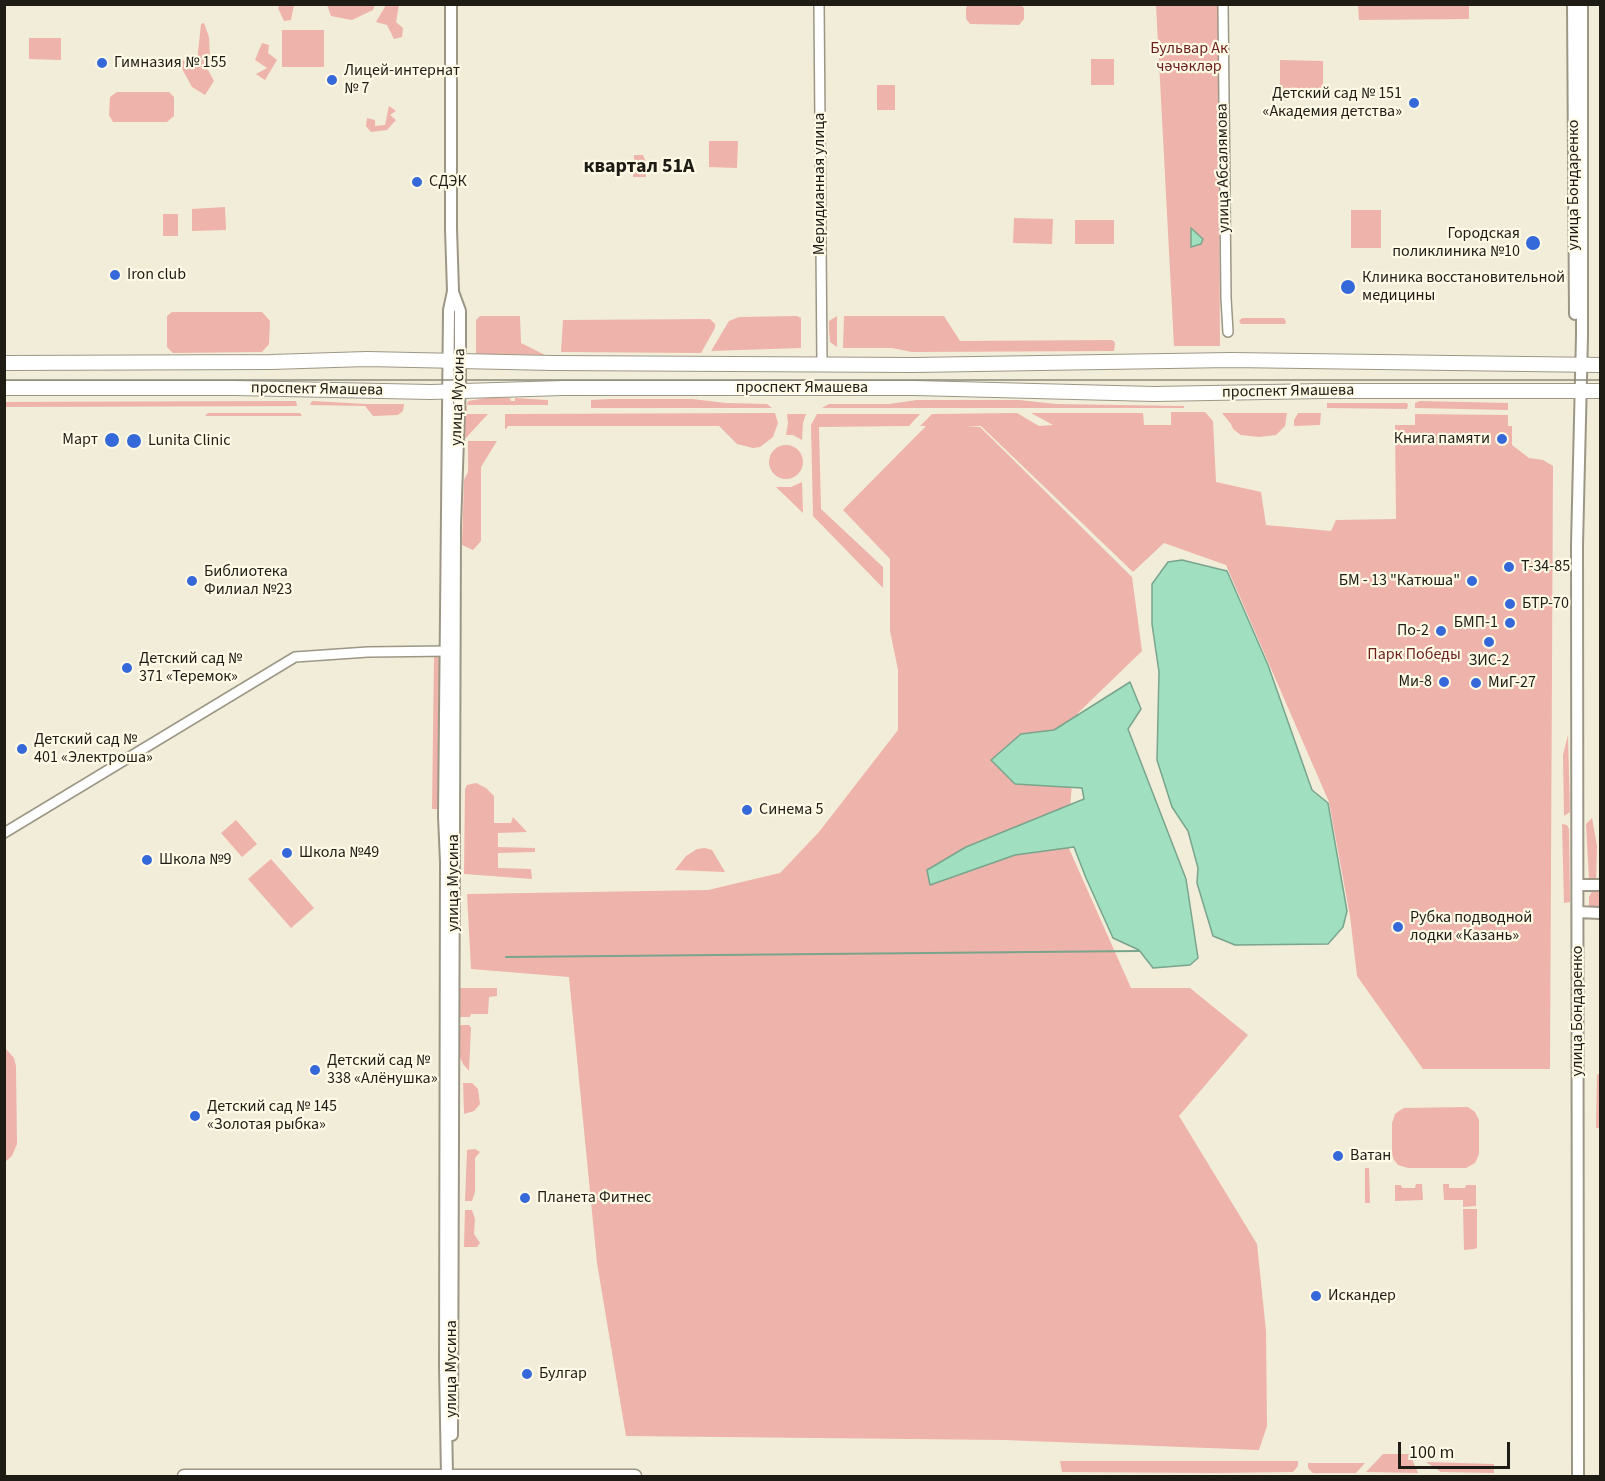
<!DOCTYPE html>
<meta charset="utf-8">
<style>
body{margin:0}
#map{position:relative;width:1605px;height:1481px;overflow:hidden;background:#f2edd9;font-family:"Source Sans 3",sans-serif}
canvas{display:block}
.frame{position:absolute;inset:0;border:6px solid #1e1c15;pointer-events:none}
.scale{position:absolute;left:1398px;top:1442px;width:112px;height:27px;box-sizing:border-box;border:3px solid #1e1c15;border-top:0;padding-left:8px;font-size:18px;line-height:21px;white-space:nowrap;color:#1e1c15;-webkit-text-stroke:4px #fffae6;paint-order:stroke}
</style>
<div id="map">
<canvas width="1605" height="1481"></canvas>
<div class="frame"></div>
<div class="scale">100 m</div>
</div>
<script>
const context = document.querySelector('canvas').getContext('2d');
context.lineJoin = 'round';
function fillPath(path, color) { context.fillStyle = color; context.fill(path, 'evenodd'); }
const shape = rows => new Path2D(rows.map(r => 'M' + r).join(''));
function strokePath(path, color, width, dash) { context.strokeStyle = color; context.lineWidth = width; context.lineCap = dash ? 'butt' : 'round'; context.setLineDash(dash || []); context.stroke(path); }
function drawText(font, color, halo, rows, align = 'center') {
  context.font = font + ' "Source Sans 3",sans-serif'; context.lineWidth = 4.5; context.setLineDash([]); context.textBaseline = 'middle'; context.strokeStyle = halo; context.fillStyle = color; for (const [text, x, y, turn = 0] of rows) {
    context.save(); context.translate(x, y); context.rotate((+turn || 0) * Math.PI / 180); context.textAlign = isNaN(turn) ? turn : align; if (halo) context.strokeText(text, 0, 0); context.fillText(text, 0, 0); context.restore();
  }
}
const green = shape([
 [280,5,294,5,291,20,284,21,278,8],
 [327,5,327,4,375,5,373,10,352,20,331,16],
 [386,5,399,5,396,22,403,28,402,37,394,39,387,25,376,22],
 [968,5,1021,5,1024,8,1024,19,1019,25,970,24,966,19,966,8],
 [1156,5,1218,5,1220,346,1174,346],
 [1358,5,1469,5,1469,19,1359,20],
 [204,23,209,37,210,59,207,68,214,81,205,95,192,87,180,65,182,60,197,62,201,24],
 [282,30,324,30,324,67,282,67],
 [29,38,61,38,61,60,29,59],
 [262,43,269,45,268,53,277,60,265,80,256,74,267,68,255,60],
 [1091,59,1114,59,1114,85,1091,85],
 [1280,60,1323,61,1323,89,1280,89],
 [877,85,895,85,895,110,877,110],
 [117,92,169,92,174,97,174,116,167,122,113,122,109,115,110,97],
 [389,106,396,111,390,115,396,120,387,130,371,132,366,126,367,118,375,120,375,126,385,125],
 [709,141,738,141,737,168,709,167],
 [634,155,643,155,646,162,646,177,633,177],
 [225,207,226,230,192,231,192,209],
 [1351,210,1381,210,1381,248,1351,248],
 [163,214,178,214,178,236,163,236],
 [1014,218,1053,219,1052,244,1013,243],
 [1075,220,1114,220,1114,244,1075,244],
 [172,312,262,312,270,321,269,344,262,352,173,353,167,347,167,316],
 [480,316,520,316,521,343,545,355,476,354,476,320],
 [797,316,801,318,801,348,711,351,729,321,739,317],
 [837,316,837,347,830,342,829,330,829,321],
 [844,316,944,316,960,341,1111,340,1114,341,1115,344,1114,351,912,352,892,348,843,348],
 [1242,318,1284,318,1286,322,1285,324,1241,324,1239,321],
 [710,319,715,324,715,328,701,353,561,352,563,320],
 [486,398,510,398,511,401,515,401,515,398,548,400,548,405,467,405,467,414,488,414,464,440,464,413,468,401],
 [609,399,692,399,726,403,767,404,772,408,591,408,591,400],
 [917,400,1019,400,1056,404,1184,406,1184,408,822,408,829,404,889,404],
 [296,401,297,406,4,407,5,402],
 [312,401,366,404,404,404,403,411,398,415,373,416,365,406,310,405],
 [1420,401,1508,403,1508,410,1415,408,1415,403],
 [1327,403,1407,403,1408,405,1407,409,1327,408],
 [1171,412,1205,412,1213,421,1216,482,1261,492,1266,525,1331,531,1336,520,1396,519,1395,425,1415,425,1415,414,1508,415,1508,426,1512,426,1512,445,1529,458,1543,460,1553,466,1550,1069,1423,1069,1357,976,1350,916,1329,802,1226,565,1164,543,1133,572,981,426,965,426,980,427,1132,577,1142,651,1078,713,1067,844,1131,988,1190,988,1248,1035,1179,1116,1257,1244,1266,1331,1267,1426,1259,1450,1004,1440,626,1436,597,1263,569,977,471,969,467,894,708,890,780,873,819,832,898,730,898,670,890,631,890,559,843,510,926,426,920,426,932,414,1017,413,1039,426,1053,425,1031,413,1143,413,1144,425,1171,425],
 [208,413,300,413,302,416,205,416],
 [775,413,778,423,773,437,760,447,753,448,737,444,719,426,508,426,505,430,505,414],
 [1222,413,1287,413,1285,426,1276,435,1259,437,1241,435,1233,429,1231,424],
 [1298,413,1321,413,1320,425,1294,426,1294,420],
 [787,414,806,414,803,423,802,440,793,435,786,435,788,423],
 [817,414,920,414,909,426,819,427,821,509,883,567,883,588,813,516,811,425],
 [468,441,497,441,481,467,481,541,473,550,462,545,464,480,468,472],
 '769 462a17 17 0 1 1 34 0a17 17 0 1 1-34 0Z',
 [802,482,803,513,776,487,791,487],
 [434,657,441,657,440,809,432,809],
 [1568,735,1570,812,1564,816,1563,755],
 [476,783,486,788,494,796,494,823,511,823,513,817,527,832,498,833,498,847,535,848,535,852,498,853,498,868,531,869,532,879,464,874,465,789,467,785],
 [1592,818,1597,846,1596,883,1589,879,1586,824],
 [236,820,257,844,242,857,221,833],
 [1562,824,1567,825,1569,829,1570,902,1564,903],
 [705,848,712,850,725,872,675,870,686,856,697,849],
 [271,859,314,908,291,928,248,879],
 [1592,891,1600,891,1600,912,1589,908,1589,897],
 [459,988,497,988,497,996,489,997,488,1014,471,1014,470,1017,460,1017,457,1015],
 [462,1025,469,1025,471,1028,469,1071,463,1064,456,1049,458,1027],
 [5,1048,14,1058,16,1066,17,1144,12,1156,5,1162],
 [1600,1073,1600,1128,1596,1128,1597,1075],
 [463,1083,472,1083,478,1089,480,1104,474,1111,464,1114],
 [1468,1107,1475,1112,1479,1120,1479,1154,1475,1163,1466,1168,1408,1168,1398,1165,1394,1160,1392,1155,1392,1123,1395,1114,1399,1111,1404,1108],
 [475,1149,480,1152,475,1158,475,1192,472,1201,465,1201,467,1150],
 [1365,1168,1369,1168,1370,1203,1365,1203],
 [1416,1184,1422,1184,1423,1200,1395,1201,1395,1185,1401,1185,1402,1188,1415,1188],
 [1443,1184,1449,1184,1449,1188,1465,1188,1466,1185,1476,1185,1476,1206,1463,1207,1463,1200,1444,1200],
 [1463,1209,1477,1209,1477,1248,1474,1249,1464,1250],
 [465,1210,472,1210,475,1219,474,1234,480,1243,477,1247,464,1247],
 [1383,1454,1410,1454,1418,1473,1366,1472],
 [1060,1461,1298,1461,1298,1466,1293,1472,1215,1473,1062,1472],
 [1426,1462,1494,1464,1494,1473,1441,1472],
 [1308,1463,1365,1463,1356,1473,1313,1473,1308,1468]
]);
const water = shape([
 [1191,228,1203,239,1201,244,1191,247,1191,228],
 [1182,560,1227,571,1268,665,1312,790,1328,803,1347,911,1343,927,1328,944,1235,945,1213,936,1197,883,1198,868,1188,831,1172,807,1157,760,1159,672,1152,624,1152,584,1168,562,1182,560],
 [1130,682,1141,709,1128,729,1186,879,1198,958,1190,965,1153,968,1139,950,1113,938,1086,878,1074,847,1015,855,930,885,927,870,966,847,1084,799,1082,788,1015,784,991,760,1021,734,1054,730,1130,682]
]);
const stream = shape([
 [506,957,1139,951]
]);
const minor = shape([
 [819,4,822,364],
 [1223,4,1226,298,1228,332],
 [4,833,295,657,368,652,450,651]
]);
const tertiary = shape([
 [1573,4,1575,314],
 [1578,885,1600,885],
 [1578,912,1600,913],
 [452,1435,455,526,460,380,460,311,453,292],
 [447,1476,445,1366,446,862,444,816,449,310,453,291,451,229,451,4],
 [1578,1476,1577,545,1582,336,1582,4]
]);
const secondary = shape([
 [184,1476,635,1476]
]);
const primary = shape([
 [4,363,271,362,367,359,553,363,913,365,1231,360,1600,365],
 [4,388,235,388,431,392,563,388,915,388,1154,394,1323,391,1600,391]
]);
const tram = shape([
 [4,380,1600,380]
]);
const markers = [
 [102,63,6,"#3569d9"],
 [332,80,6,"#3569d9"],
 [1414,103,6,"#3569d9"],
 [417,182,6,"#3569d9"],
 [1533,243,8,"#3569d9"],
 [115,275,6,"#3569d9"],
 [1348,287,8,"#3569d9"],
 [1502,439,6,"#3569d9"],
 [112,440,8,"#3569d9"],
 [134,441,8,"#3569d9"],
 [1509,567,6,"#3569d9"],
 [192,581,6,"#3569d9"],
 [1472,581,6,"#3569d9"],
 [1510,604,6,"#3569d9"],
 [1510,623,6,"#3569d9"],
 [1441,631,6,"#3569d9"],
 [1489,642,6,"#3569d9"],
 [127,668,6,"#3569d9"],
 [1444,682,6,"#3569d9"],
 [1476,683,6,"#3569d9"],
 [22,749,6,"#3569d9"],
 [747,810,6,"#3569d9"],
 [287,853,6,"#3569d9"],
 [147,860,6,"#3569d9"],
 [1398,927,6,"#3569d9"],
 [315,1070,6,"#3569d9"],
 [195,1116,6,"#3569d9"],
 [1338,1156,6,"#3569d9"],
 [525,1198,6,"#3569d9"],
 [1316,1296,6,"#3569d9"],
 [527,1374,6,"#3569d9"]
];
const parkNames = [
 ["Бульвар Ак",1189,49],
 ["чәчәкләр",1189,67],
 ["Парк Победы",1414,655]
];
const poiNames = [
 ["Гимназия № 155",114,63],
 ["Лицей-интернат",344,71],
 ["№ 7",344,89],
 ["Детский сад № 151",1402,94,"right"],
 ["«Академия детства»",1402,112,"right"],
 ["СДЭК",429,182],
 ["Городская",1520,234,"right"],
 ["поликлиника №10",1520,252,"right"],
 ["Iron club",127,275],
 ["Клиника восстановительной",1362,278],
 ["медицины",1362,296],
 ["Книга памяти",1490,439,"right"],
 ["Март",98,440,"right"],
 ["Lunita Clinic",148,441],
 ["Т-34-85",1521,567],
 ["Библиотека",204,572],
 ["Филиал №23",204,590],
 ["БМ - 13 \"Катюша\"",1460,581,"right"],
 ["БТР-70",1522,604],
 ["БМП-1",1498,623,"right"],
 ["По-2",1429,631,"right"],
 ["Детский сад №",139,659],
 ["371 «Теремок»",139,677],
 ["ЗИС-2",1489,661,"center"],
 ["Ми-8",1432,682,"right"],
 ["МиГ-27",1488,683],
 ["Детский сад №",34,740],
 ["401 «Электроша»",34,758],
 ["Синема 5",759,810],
 ["Школа №49",299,853],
 ["Школа №9",159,860],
 ["Рубка подводной",1410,918],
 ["лодки «Казань»",1410,936],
 ["Детский сад №",327,1061],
 ["338 «Алёнушка»",327,1079],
 ["Детский сад № 145",207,1107],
 ["«Золотая рыбка»",207,1125],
 ["Ватан",1350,1156],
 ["Планета Фитнес",537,1198],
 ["Искандер",1328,1296],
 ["Булгар",539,1374]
];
const streetNames = [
 ["улица Абсалямова",1224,168,-91],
 ["Меридианная улица",820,184,-90],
 ["улица Бондаренко",1574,185,-90],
 ["проспект Ямашева",802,388],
 ["проспект Ямашева",317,390,1],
 ["проспект Ямашева",1288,392,-1],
 ["улица Мусина",459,397,-88],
 ["улица Мусина",454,883,-90],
 ["улица Бондаренко",1578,1011,-90],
 ["улица Мусина",452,1369,-90]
];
const quarterNames = [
 ["квартал 51А",639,168]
];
fillPath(green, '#eeb3aa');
fillPath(water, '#a0dfc0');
strokePath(water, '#79a48d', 1.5);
strokePath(stream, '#79a48d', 2);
strokePath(minor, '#9c9785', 12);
strokePath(tertiary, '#9c9785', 14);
strokePath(secondary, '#9c9785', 15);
strokePath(primary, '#9c9785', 16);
strokePath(minor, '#fff', 9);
strokePath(tertiary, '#fff', 10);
strokePath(secondary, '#fff', 12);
strokePath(primary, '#fff', 14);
strokePath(tram, '#8d897b', 1.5);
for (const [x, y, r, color] of markers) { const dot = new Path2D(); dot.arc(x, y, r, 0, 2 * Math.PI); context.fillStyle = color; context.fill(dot); strokePath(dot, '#fffae6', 2); }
drawText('16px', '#6a1f1a', '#fffae6', parkNames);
drawText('16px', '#1e1c15', '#fffae6', poiNames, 'left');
drawText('16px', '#1e1c15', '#fffae6', streetNames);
drawText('bold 20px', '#1e1c15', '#fffae6', quarterNames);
</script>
